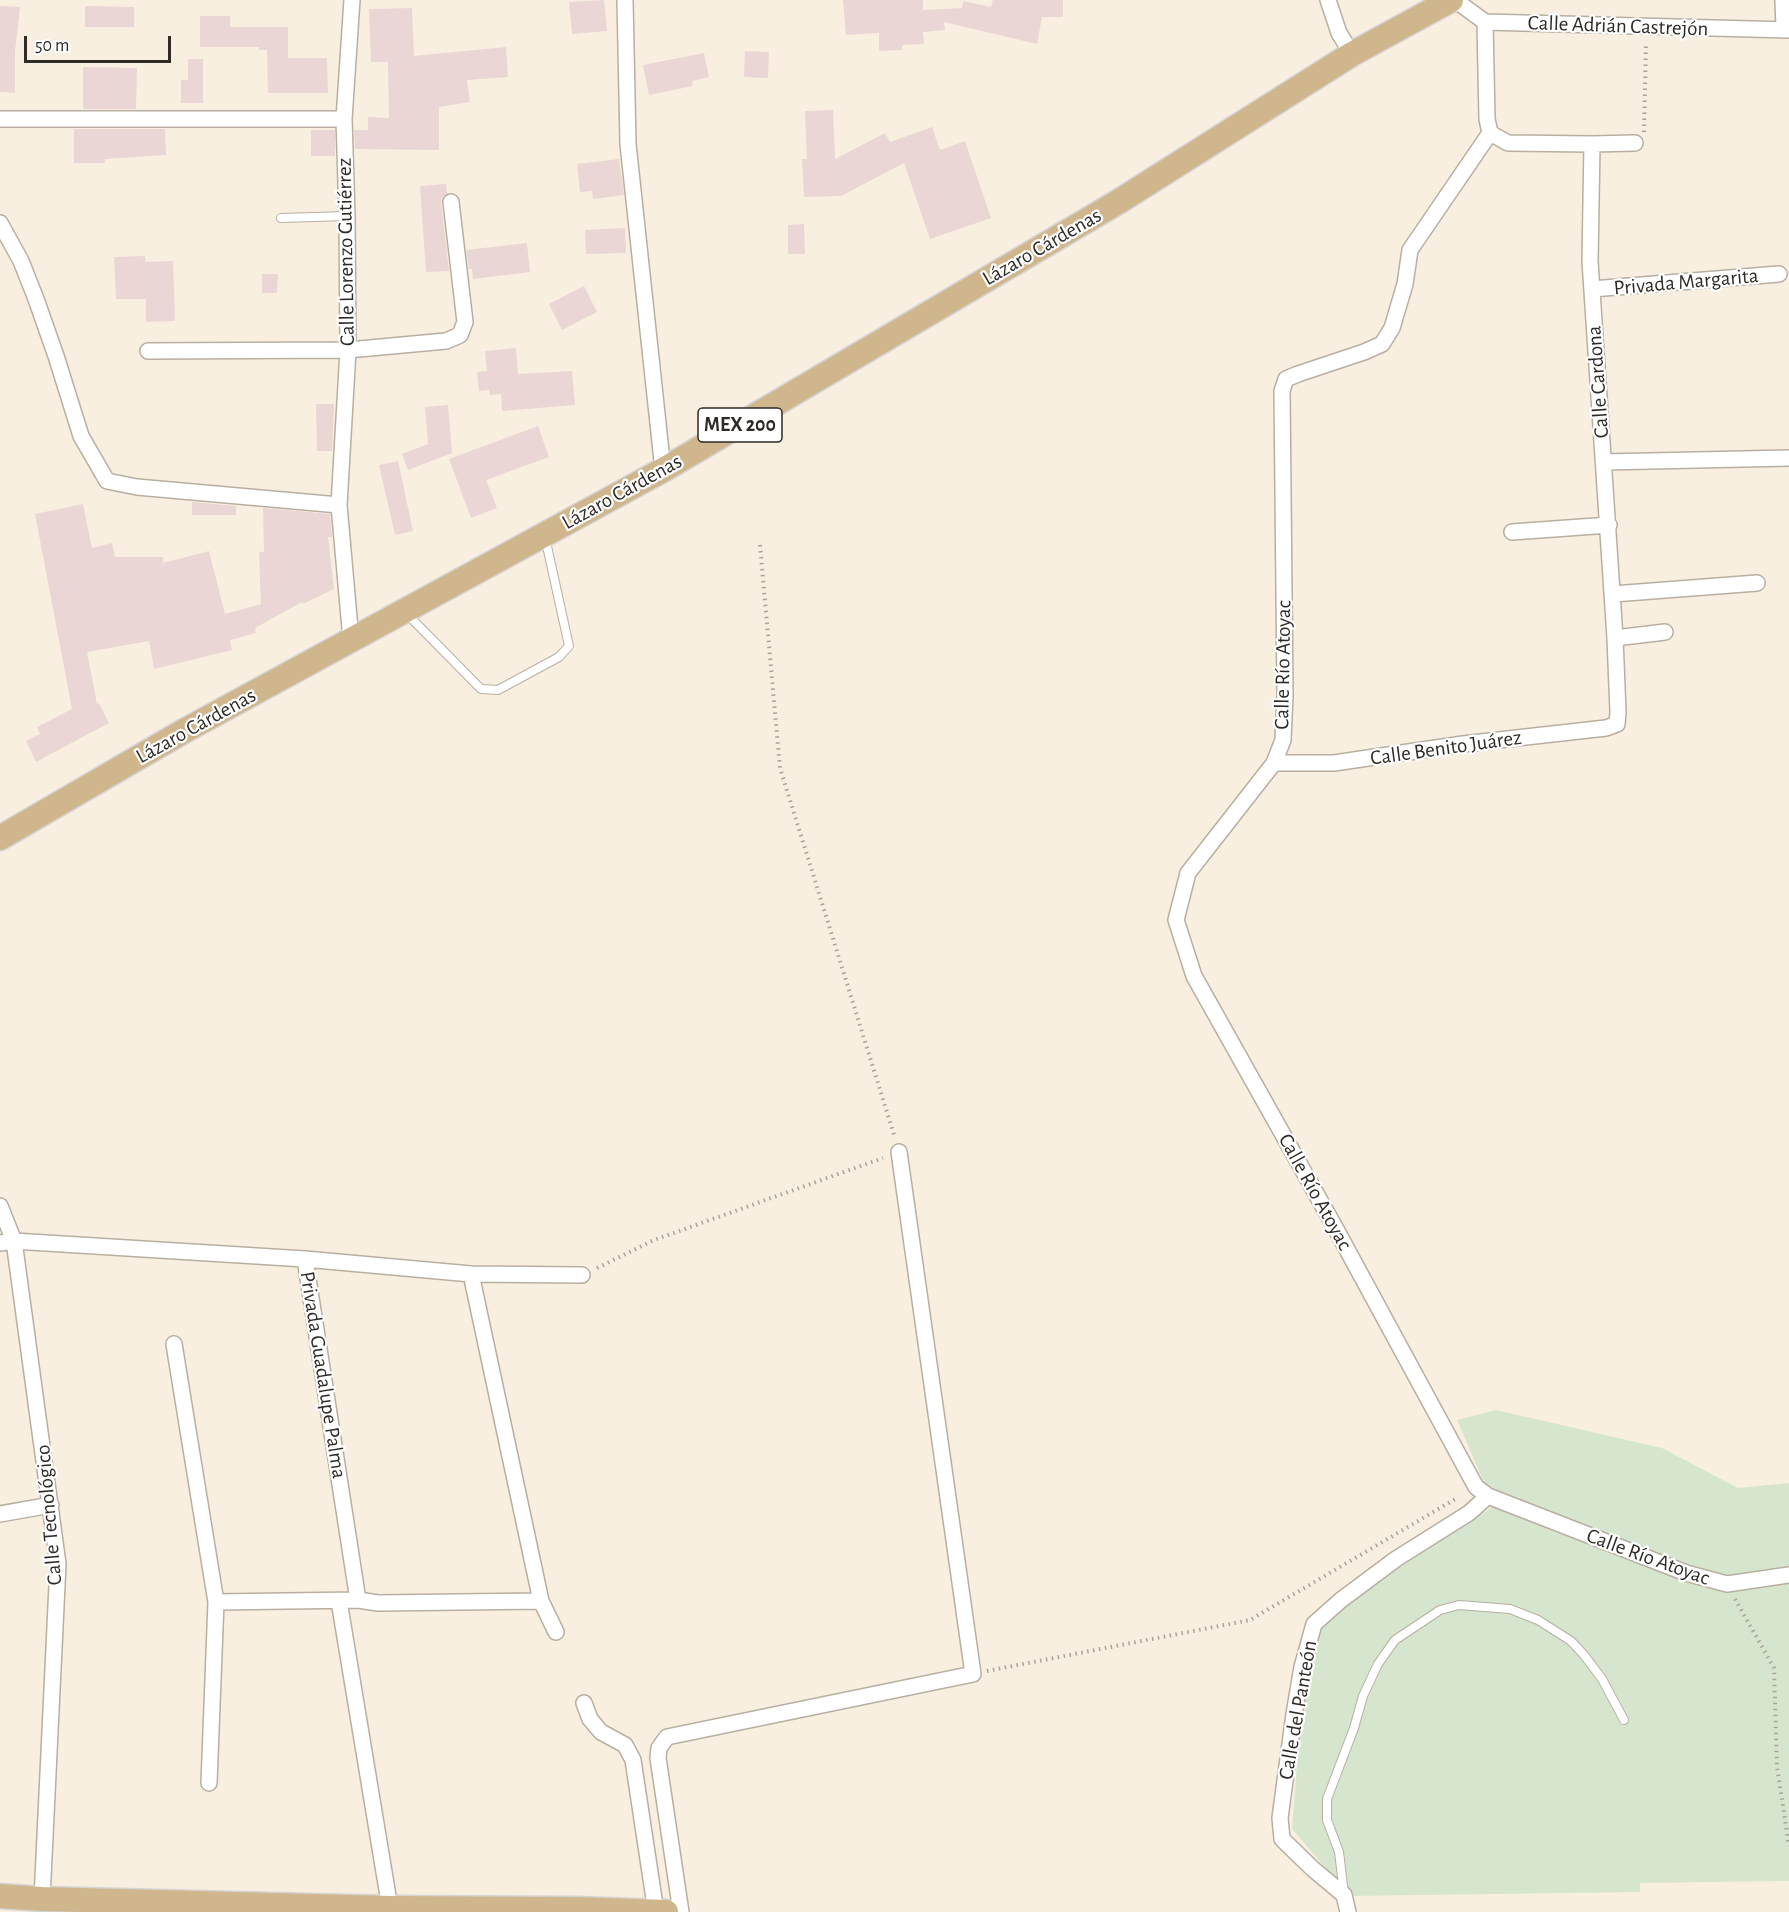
<!DOCTYPE html>
<meta charset="utf-8">
<style>
body{margin:0}
#map{position:relative;width:1789px;height:1912px;overflow:hidden;background:#f9efe0;font-family:"Alegreya Sans",sans-serif}
canvas{display:block}
.scale{position:absolute;left:24px;top:36px;width:147px;height:27px;box-sizing:border-box;border:3px solid #2e2a25;border-top:0;padding-left:8px;font-size:18px;line-height:21px;white-space:nowrap;color:#2e2a25;-webkit-text-stroke:4px #fefefe;paint-order:stroke}
</style>
<div id="map">
<canvas width="1789" height="1912"></canvas>
<div class="scale">50 m</div>
</div>
<script>
const context = document.querySelector('canvas').getContext('2d');
context.lineJoin = 'round';
function fillPath(path, color) { context.fillStyle = color; context.fill(path, 'evenodd'); }
const shape = rows => new Path2D(rows.map(r => 'M' + r).join(''));
function strokePath(path, color, width, dash) { context.strokeStyle = color; context.lineWidth = width; context.lineCap = dash ? 'butt' : 'round'; context.setLineDash(dash || []); context.stroke(path); }
function drawText(font, color, halo, rows, align = 'center') {
  context.font = font + ' "Alegreya Sans",sans-serif'; context.lineWidth = 4.5; context.setLineDash([]); context.textBaseline = 'middle'; context.strokeStyle = halo; context.fillStyle = color; for (const [text, x, y, turn = 0] of rows) {
    context.save(); context.translate(x, y); context.rotate((+turn || 0) * Math.PI / 180); context.textAlign = isNaN(turn) ? turn : align; if (halo) context.strokeText(text, 0, 0); context.fillText(text, 0, 0); context.restore();
  }
}
const green = shape([
 [1496,1410,1662,1448,1738,1488,1789,1483,1789,1881,1640,1883,1640,1892,1350,1896,1292,1829,1303,1684,1317,1629,1356,1596,1494,1506,1457,1420]
]);
const building = shape([
 [604,0,607,31,572,34,569,2],
 [843,0,923,0,923,10,962,8,963,1,991,7,993,0,1063,0,1063,17,1042,17,1037,44,944,22,945,30,923,32,924,44,902,45,902,50,879,51,879,33,846,35],
 [0,6,20,7,15,52,15,93,0,92],
 [85,6,134,7,134,27,85,27],
 [412,8,414,56,506,47,508,77,467,80,470,102,439,107,439,150,355,149,354,130,368,130,368,117,389,118,388,62,371,62,369,9],
 [200,16,230,16,230,27,288,27,288,58,327,58,328,93,268,93,267,50,259,50,259,47,200,47],
 [745,51,769,52,768,78,744,77],
 [704,53,709,77,692,81,693,86,649,95,643,65],
 [188,59,203,59,203,103,181,103,181,80,188,80],
 [83,67,137,68,136,109,83,109],
 [833,110,835,159,885,133,890,142,932,127,940,150,965,141,991,218,930,239,904,163,841,196,804,197,802,159,807,159,805,111],
 [74,129,165,129,166,155,105,159,105,163,74,163],
 [311,130,335,130,335,156,311,156],
 [619,159,624,195,593,199,592,191,580,192,577,164],
 [446,184,447,194,442,198,441,203,449,271,426,272,420,186],
 [804,224,805,254,788,254,788,225],
 [625,228,626,253,586,254,585,230],
 [527,243,530,272,473,279,472,269,469,269,466,250],
 [145,256,145,262,173,261,175,321,146,322,146,299,116,299,114,257],
 [262,274,278,274,277,293,262,293],
 [584,286,597,312,562,330,549,304],
 [516,348,518,374,572,371,575,405,502,411,501,394,490,395,489,390,479,391,477,372,487,371,485,351],
 [316,404,334,404,332,451,317,451],
 [448,405,452,453,408,470,402,454,428,444,425,407],
 [538,426,549,457,486,480,497,508,471,518,449,459],
 [398,461,413,531,395,535,379,465],
 [192,502,236,506,236,515,192,515],
 [83,504,92,548,112,543,115,557,163,557,163,563,209,551,225,614,261,604,259,552,264,552,263,508,330,514,332,537,328,537,334,589,303,604,302,602,255,628,256,633,230,640,232,650,203,657,154,669,149,641,87,652,97,704,99,703,109,723,36,762,26,741,40,734,37,727,72,709,35,514]
]);
const path = shape([
 [1644,132,1646,43],
 [760,545,780,768,895,1138],
 [597,1268,654,1240,883,1158],
 [1735,1599,1774,1668,1777,1767,1789,1846],
 [987,1671,1250,1620,1457,1498]
]);
const lane = shape([
 [281,218,347,216],
 [407,614,481,689,498,690,559,657,569,646,545,537],
 [1344,1894,1339,1852,1327,1820,1327,1799,1354,1728,1363,1696,1378,1664,1395,1640,1440,1610,1459,1605,1510,1609,1538,1620,1571,1641,1584,1655,1602,1679,1624,1720]
]);
const street = shape([
 [625,0,628,144,663,470],
 [1328,0,1339,33,1352,54],
 [1455,0,1485,22,1789,30],
 [1783,0,1784,29],
 [1485,22,1487,119,1490,133,1410,250,1405,284,1392,328,1382,344,1364,352,1298,374,1286,379,1282,391,1285,695,1283,740,1274,763,1188,873,1176,920,1194,976,1337,1231,1476,1487,1488,1496,1686,1573,1727,1584,1789,1575],
 [0,119,344,119],
 [1592,144,1635,143],
 [0,223,21,261,36,299,56,356,81,436,107,481,137,487,339,505],
 [1592,289,1779,274],
 [148,351,348,350,446,341,460,335,465,322,451,202],
 [1604,462,1789,458],
 [1512,532,1609,525],
 [1613,594,1757,583],
 [1615,638,1665,632],
 [351,640,339,505,348,350,347,216,344,119,352,0],
 [1274,763,1334,763,1463,744,1606,728,1617,724,1618,712,1615,638,1590,261,1592,144,1508,143,1490,133],
 [0,1206,14,1241,58,1564,42,1899],
 [0,1243,14,1241,305,1259,471,1274,582,1275],
 [305,1259,358,1600],
 [471,1274,541,1601,556,1632],
 [174,1344,216,1602,209,1783],
 [0,1514,51,1505],
 [339,1601,390,1908],
 [216,1602,358,1600,378,1603,541,1601],
 [584,1703,590,1719,601,1732,625,1745,633,1760,656,1912],
 [681,1912,658,1758,659,1748,667,1737,973,1674,899,1152],
 [1348,1912,1344,1895,1313,1869,1282,1839,1280,1818,1294,1714,1302,1667,1314,1624,1341,1600,1396,1559,1469,1513,1488,1496]
]);
const primary = shape([
 [0,838,184,731,663,470,1118,202,1352,54,1451,0],
 [0,1896,42,1899,390,1908,576,1909,666,1912]
]);
const shields = [
 [740,425,84]
];
const shieldNames = [
 ["MEX 200",740,425]
];
const streetNames = [
 ["Calle Adrián Castrejón",1618,26,2],
 ["Lázaro Cárdenas",1042,247,-30],
 ["Calle Lorenzo Gutiérrez",346,252,-91],
 ["Privada Margarita",1686,282,-5],
 ["Calle Cardona",1598,382,-94],
 ["Lázaro Cárdenas",622,492,-29],
 ["Calle Río Atoyac",1283,665,-89],
 ["Lázaro Cárdenas",196,726,-29],
 ["Calle Benito Juárez",1446,748,-8],
 ["Calle Río Atoyac",1315,1192,61],
 ["Privada Guadalupe Palma",323,1375,81],
 ["Calle Tecnológico",49,1515,-95],
 ["Calle Río Atoyac",1648,1557,20],
 ["Calle del Panteón",1298,1710,-80]
];
fillPath(green, '#d6e6ce');
fillPath(building, '#ead6d4');
strokePath(lane, '#b8afa1', 10);
strokePath(street, '#b8afa1', 18);
strokePath(primary, '#d5d4d3', 27);
strokePath(path, '#aaa397', 4, [1.5, 4.5]);
strokePath(lane, '#fff', 8);
strokePath(street, '#fff', 15);
strokePath(primary, '#d0b68c', 24);
for (const [x, y, w] of shields) { const box = new Path2D(); box.roundRect(x - w / 2, y - 17, w, 34, 4.5); context.fillStyle = '#fefefe'; context.fill(box); strokePath(box, '#2e2a25', 1.5); }
drawText('bold 20px', '#2e2a25', null, shieldNames);
drawText('21px', '#2e2a25', '#fefefe', streetNames);
</script>
